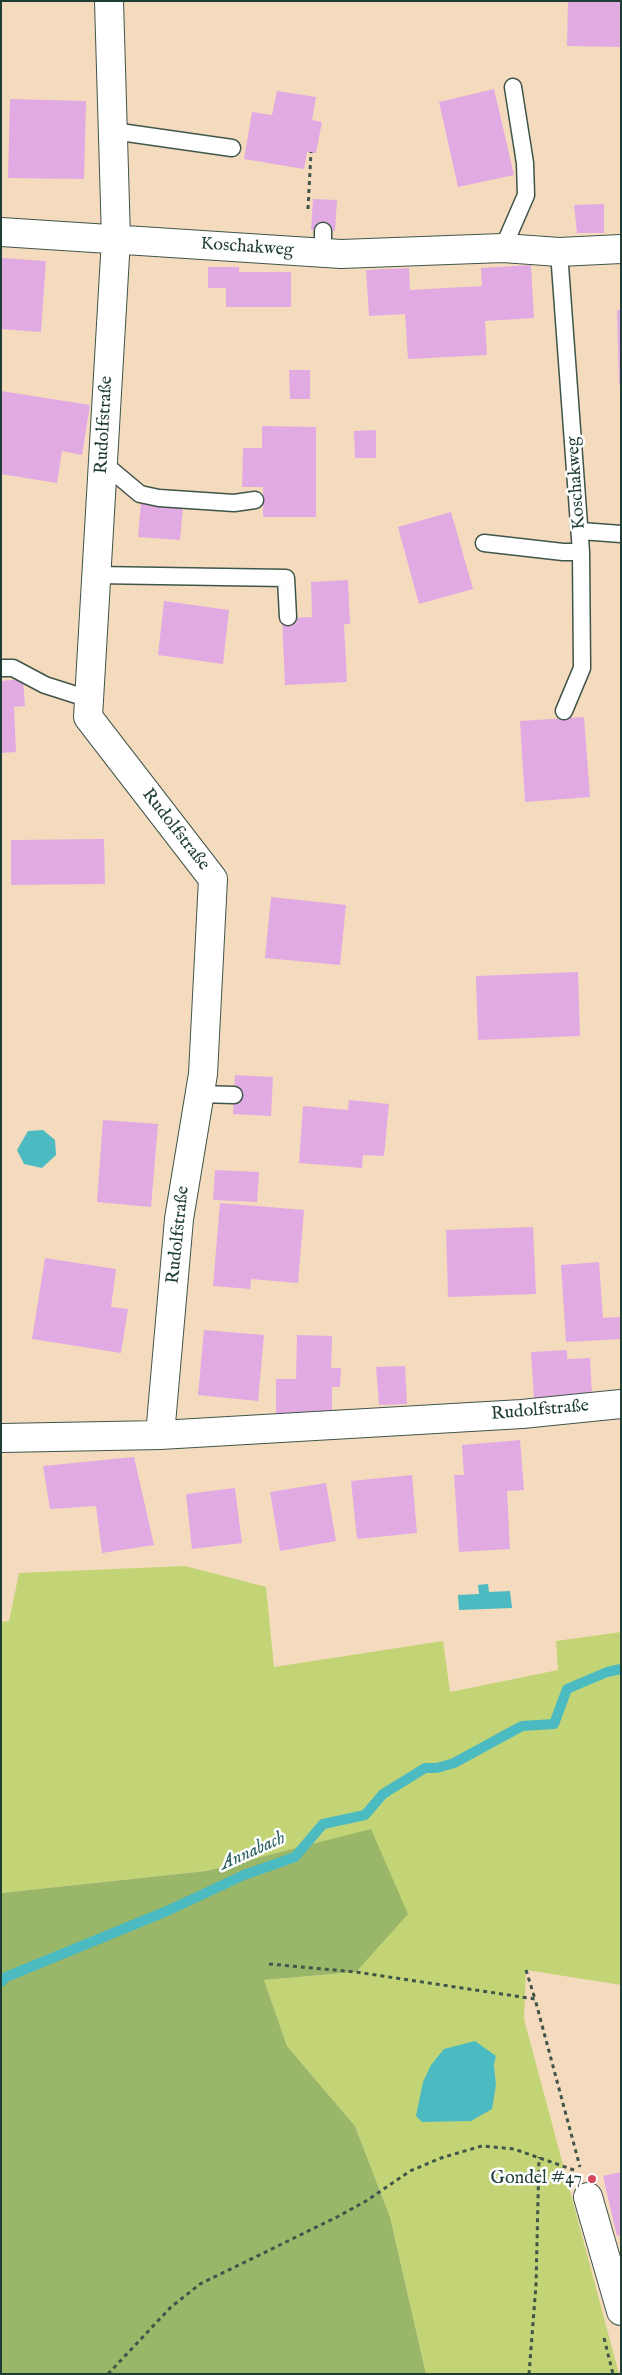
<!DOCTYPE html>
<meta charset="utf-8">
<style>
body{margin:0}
#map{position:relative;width:622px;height:2375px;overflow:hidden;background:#f5dbbe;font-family:"IM FELL English",serif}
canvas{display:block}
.frame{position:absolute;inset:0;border:2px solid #1f3d34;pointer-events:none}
</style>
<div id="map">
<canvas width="622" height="2375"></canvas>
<div class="frame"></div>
</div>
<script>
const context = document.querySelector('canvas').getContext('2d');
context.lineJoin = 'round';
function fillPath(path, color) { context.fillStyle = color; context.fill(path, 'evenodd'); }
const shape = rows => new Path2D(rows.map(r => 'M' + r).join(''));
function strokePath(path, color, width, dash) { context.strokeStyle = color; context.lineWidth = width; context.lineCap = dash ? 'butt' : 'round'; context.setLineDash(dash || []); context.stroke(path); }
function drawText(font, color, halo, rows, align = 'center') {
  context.font = font + ' "IM FELL English",serif'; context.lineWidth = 5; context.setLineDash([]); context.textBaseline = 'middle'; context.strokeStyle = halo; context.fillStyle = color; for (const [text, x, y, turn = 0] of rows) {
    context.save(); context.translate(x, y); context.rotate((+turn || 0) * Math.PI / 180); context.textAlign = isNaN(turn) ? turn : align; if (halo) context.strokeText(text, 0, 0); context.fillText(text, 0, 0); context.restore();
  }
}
const green = shape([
 [185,1566,266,1587,274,1667,443,1641,450,1692,558,1670,556,1641,621,1632,621,1985,526,1970,524,2019,619,2374,426,2374,390,2217,355,2126,287,2046,264,1980,356,1972,371,1830,206,1871,1,1893,1,1622,9,1621,19,1573],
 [496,2056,494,2065,496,2085,446,2121,421,2122]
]);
const forest = shape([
 [371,1829,408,1914,356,1972,264,1980,287,2046,355,2126,390,2217,426,2374,1,2374,1,1893,206,1871]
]);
const water = shape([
 [43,1130,55,1140,56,1155,42,1168,24,1164,17,1150,28,1131],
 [488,1584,489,1592,510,1591,512,1608,459,1610,458,1595,479,1594,478,1585],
 [475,2041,496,2056,494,2065,496,2085,492,2109,471,2121,422,2122,416,2116,423,2082,431,2065,444,2049]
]);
const stream = shape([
 [1,1982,6,1977,167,1911,244,1875,295,1857,323,1824,365,1815,383,1794,425,1768,437,1768,454,1763,522,1726,554,1724,567,1689,607,1672,621,1669]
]);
const building = shape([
 [568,1,621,1,621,47,567,46],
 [494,89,514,175,458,187,439,102],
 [277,91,316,97,312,120,322,122,316,153,307,152,304,169,244,159,252,112,272,115],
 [10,99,86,101,84,179,8,178],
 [313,199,337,200,335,231,311,230],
 [604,204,604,233,577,233,574,205],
 [1,258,46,261,41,332,1,329],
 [531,265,534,318,485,321,487,355,408,359,405,314,369,316,366,270,409,268,410,290,482,286,481,268],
 [208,267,239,267,239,272,291,272,291,307,226,307,226,288,208,288],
 [617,310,621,310,621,385,619,385],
 [289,370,310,370,310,399,290,399],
 [1,391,90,405,82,455,62,451,57,483,1,474],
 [262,426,316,427,316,517,263,517,263,487,242,487,243,448,262,448],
 [376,430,376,458,355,458,354,431],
 [141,503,183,507,180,540,138,537],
 [451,512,473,589,419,604,398,527],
 [348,580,350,624,344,624,347,682,285,685,282,618,312,617,311,582],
 [164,601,229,610,223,664,158,655],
 [23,679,25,706,14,707,16,752,1,753,1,681],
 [584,717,590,797,525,802,520,721],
 [104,839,105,884,11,885,11,840],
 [271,897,346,905,340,965,265,958],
 [578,972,580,1036,478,1040,476,976],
 [235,1075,273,1077,271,1116,233,1114],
 [349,1100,389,1104,384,1156,363,1155,362,1168,299,1163,303,1106,348,1110],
 [103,1120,158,1124,151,1207,97,1202],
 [215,1170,259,1172,257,1202,213,1200],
 [220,1203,304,1210,298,1283,251,1279,250,1289,213,1286],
 [533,1227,536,1294,448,1297,446,1230],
 [45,1258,116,1269,111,1307,128,1309,121,1353,32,1339],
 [599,1262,603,1318,621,1317,621,1339,566,1342,561,1265],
 [204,1330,264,1335,258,1401,198,1395],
 [297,1335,332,1336,331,1368,341,1368,340,1387,332,1387,332,1415,276,1415,276,1379,296,1379],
 [567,1350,567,1359,590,1358,592,1397,534,1399,531,1352],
 [405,1366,407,1404,379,1405,376,1367],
 [520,1440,524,1490,507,1491,510,1549,459,1552,454,1475,464,1475,462,1445],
 [134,1457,154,1545,102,1553,96,1506,50,1509,43,1466],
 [412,1475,417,1533,357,1539,351,1481],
 [326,1483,336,1541,280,1551,270,1492],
 [235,1488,242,1543,192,1549,186,1494],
 [621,2172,621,2235,617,2236,603,2176],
 [595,2174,598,2182,588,2185,586,2177]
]);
const path = shape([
 [308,209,311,152],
 [269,1964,356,1972,535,1999,580,2167],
 [526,1970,535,1999],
 [604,2338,613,2374],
 [108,2374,171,2307,200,2284,337,2217,366,2201,410,2171,441,2158,482,2146,514,2149,574,2170],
 [529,2374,536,2285,539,2157]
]);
const lane = shape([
 [113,131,232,148],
 [503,248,526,195,525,163,513,87],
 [559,252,581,552,582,668,564,711],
 [323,253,323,231],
 [103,463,140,494,159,498,234,503,255,500],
 [581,531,621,534],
 [484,543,563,552,581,552],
 [96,575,286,578,288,617],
 [1,668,13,668,45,685,89,699],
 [199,1094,234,1095]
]);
const street = shape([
 [109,1,116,239,88,717,213,879,203,1074,179,1219,160,1435],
 [1,232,341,254,503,248,559,252,621,249],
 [1,1438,160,1435,522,1414,621,1404],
 [588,2197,621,2311]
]);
const markers = [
 [592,2179,5,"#d1495b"]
];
const streetNames = [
 ["Koschakweg",247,248,4],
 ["Rudolfstraße",105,425,-87],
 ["Koschakweg",577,483,-94],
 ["Rudolfstraße",175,830,52],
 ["Rudolfstraße",179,1235,-84],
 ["Rudolfstraße",540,1411,-5]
];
const poiNames = [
 ["Gondel #47",582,2179]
];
const waterNames = [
 ["Annabach",253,1852,-24]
];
fillPath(green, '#c3d477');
fillPath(forest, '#9ab668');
fillPath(water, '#4bbac1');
strokePath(stream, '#4bbac1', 10);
fillPath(building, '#e1aae3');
strokePath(lane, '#3f5549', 19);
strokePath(street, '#3f5549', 30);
strokePath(path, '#3f5549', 3, [4, 4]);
strokePath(lane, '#fff', 16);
strokePath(street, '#fff', 28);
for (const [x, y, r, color] of markers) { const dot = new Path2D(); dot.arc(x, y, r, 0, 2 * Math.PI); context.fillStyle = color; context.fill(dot); strokePath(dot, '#fff', 2); }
drawText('18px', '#1f3d34', '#fff', streetNames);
drawText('18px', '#1f3d34', '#fff', poiNames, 'right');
drawText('italic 19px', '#2c625e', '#fff', waterNames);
</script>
